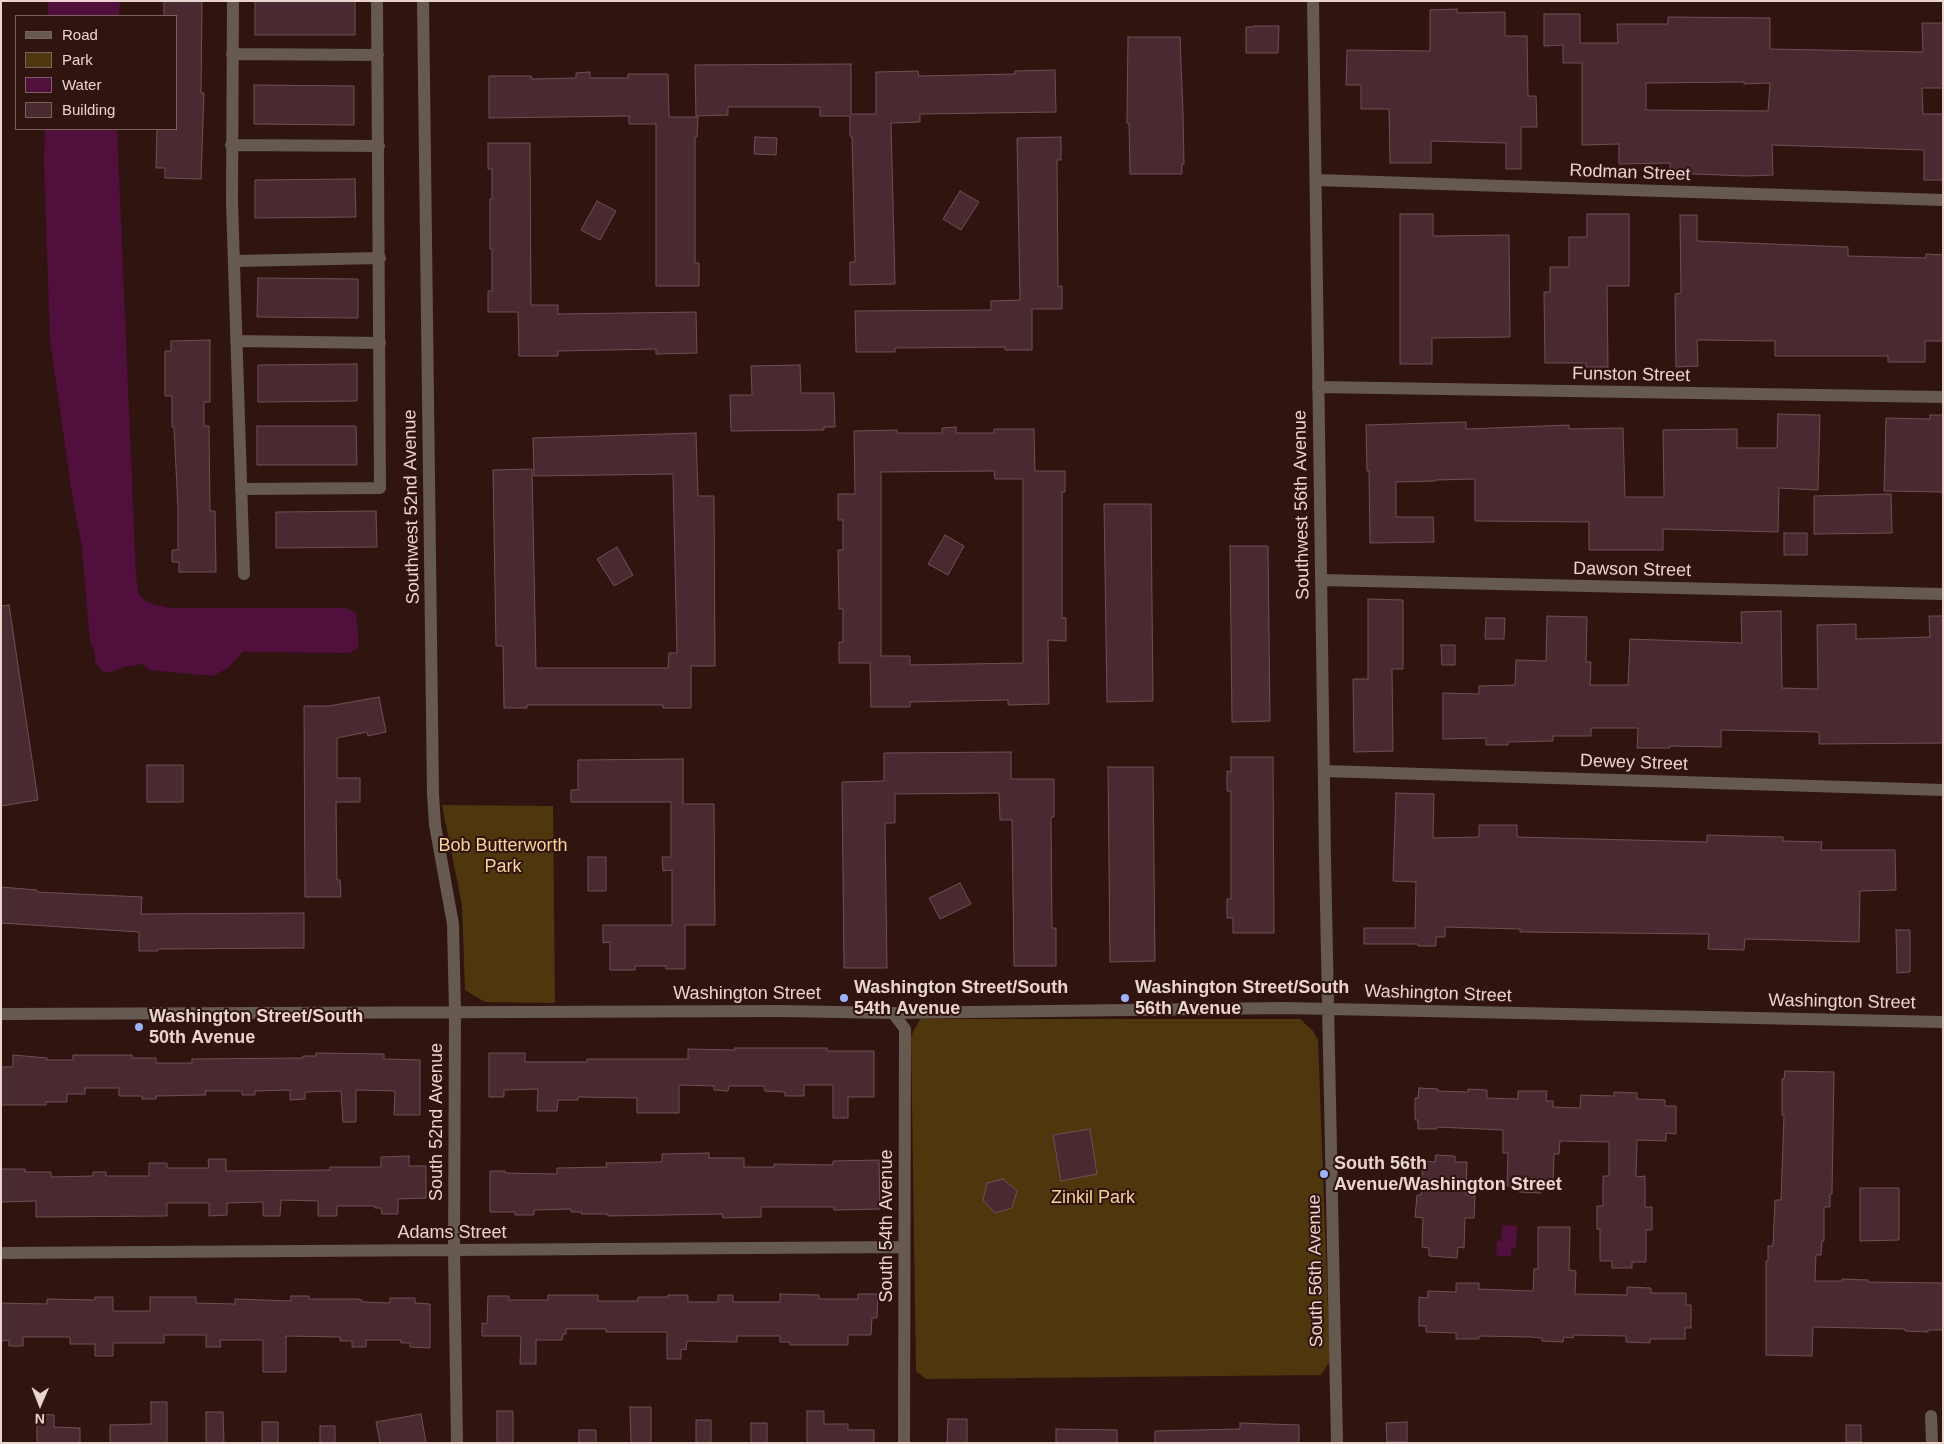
<!DOCTYPE html>
<style>
body{margin:0}
#map{position:relative;width:1944px;height:1444px;overflow:hidden;background:#301410;font-family:Helvetica,sans-serif}
canvas{display:block}
.frame{position:absolute;inset:0;border:2px solid #e9d4d0;pointer-events:none}
.legend{position:absolute;left:15px;top:15px;width:162px;height:115px;box-sizing:border-box;background:#301410;border:1px solid #7a615d;margin:0;padding:6px 9px;list-style:none;font-size:15px;color:#e9d4d0}
.legend li{display:flex;align-items:center;gap:10px;height:25px}
.legend b{width:25px;border:1px solid #7a615d}
.north{position:absolute;left:15px;top:1379px;width:50px;height:50px;-webkit-text-stroke:4px #301410;paint-order:stroke;rotate:181deg;font-size:14px;font-weight:700;line-height:20px;text-align:center;color:#e9d4d0}
.north::after{content:'';display:block;margin:auto;width:18px;height:22px;background:#e9d4d0;clip-path:polygon(50% 0,100% 100%,50% 72%,0 100%)}
</style>
<div id="map">
<canvas width="1944" height="1444"></canvas>
<div class="frame"></div>
<ul class="legend">
<li><b style="height:6px;background:#655950"></b>Road</li>
<li><b style="height:14px;background:#4e370c"></b>Park</li>
<li><b style="height:14px;background:#500f3d"></b>Water</li>
<li><b style="height:14px;background:#492a31"></b>Building</li>
</ul>
<div class="north">N</div>
</div>
<script>
const context = document.querySelector('canvas').getContext('2d');
context.lineJoin = 'round';
function fillPath(path, color) { context.fillStyle = color; context.fill(path, 'evenodd'); }
const shape = rows => new Path2D(rows.map(r => 'M' + r).join(''));
function strokePath(path, color, width, dash) { context.strokeStyle = color; context.lineWidth = width; context.lineCap = dash ? 'butt' : 'round'; context.setLineDash(dash || []); context.stroke(path); }
function drawText(font, color, halo, rows, align = 'center') {
  context.font = font + ' Helvetica,sans-serif'; context.lineWidth = 4; context.setLineDash([]); context.textBaseline = 'middle'; context.strokeStyle = halo; context.fillStyle = color; for (const [text, x, y, turn = 0] of rows) {
    context.save(); context.translate(x, y); context.rotate((+turn || 0) * Math.PI / 180); context.textAlign = isNaN(turn) ? turn : align; if (halo) context.strokeText(text, 0, 0); context.fillText(text, 0, 0); context.restore();
  }
}
const green = shape([
 [442,805,553,806,555,1003,485,1002,465,990,462,905],
 [920,1019,1300,1019,1313,1031,1318,1040,1330,1361,1321,1375,926,1379,916,1371,911,1036]
]);
const water = shape([
 [48,1,120,1,119,16,48,16],
 [45,129,117,129,136,576,139,595,148,603,169,608,346,608,356,613,359,646,350,653,243,652,229,667,213,676,149,670,143,664,124,667,108,673,102,671,95,662,95,652,90,642,82,547,72,494,50,340,44,162],
 [1502,1225,1517,1226,1516,1248,1511,1248,1511,1256,1496,1256,1497,1241,1501,1241]
]);
const building = shape([
 [164,1,202,1,201,93,204,93,201,179,165,178,165,168,156,168,157,129,176,129,176,16,164,16,164,1],
 [255,1,355,1,355,35,255,35,255,1],
 [1457,9,1457,13,1505,12,1505,36,1527,36,1528,96,1536,96,1537,127,1521,127,1521,169,1506,169,1506,143,1431,141,1431,163,1390,163,1389,109,1361,109,1361,85,1346,85,1347,50,1430,51,1430,10,1457,9],
 [1544,14,1580,14,1580,43,1618,43,1617,24,1668,24,1668,17,1770,18,1770,49,1923,52,1922,23,1943,23,1943,88,1922,88,1923,114,1943,114,1943,180,1924,180,1924,150,1772,145,1773,175,1746,176,1670,173,1670,163,1619,164,1619,144,1582,145,1582,63,1563,63,1563,45,1544,46,1544,14],
 [1744,82,1744,84,1770,83,1768,111,1646,110,1646,83,1744,82],
 [1254,26,1279,26,1278,53,1246,53,1246,27,1254,27,1254,26],
 [1128,37,1180,37,1183,113,1184,164,1182,164,1182,174,1130,174,1129,123,1127,123,1127,117,1128,37],
 [851,64,851,114,876,114,876,72,918,71,919,76,1015,74,1015,71,1055,70,1056,112,920,114,920,122,891,123,895,284,850,285,850,262,855,262,852,137,850,136,850,116,820,116,820,107,728,107,728,115,696,116,695,65,851,64],
 [590,72,590,78,628,78,628,74,668,74,669,117,698,117,697,137,695,137,695,263,699,263,699,286,656,286,656,124,629,124,629,116,489,118,489,76,531,76,532,79,576,78,576,73,590,72],
 [254,85,354,86,354,125,254,124,254,85],
 [755,137,777,138,776,155,754,154,755,137],
 [1061,137,1061,160,1057,160,1058,287,1062,286,1062,309,1032,309,1032,350,1005,350,1005,347,895,348,895,352,856,352,855,311,991,310,991,301,1020,300,1017,138,1061,137],
 [488,143,530,143,531,305,558,305,558,314,696,312,697,353,656,354,656,349,558,351,558,356,519,356,518,312,488,312,488,291,492,291,492,249,490,249,490,199,492,199,492,169,488,169,488,143],
 [355,179,356,217,255,218,255,180,355,179],
 [960,191,979,202,961,230,943,219,960,191],
 [597,201,616,211,600,240,581,230,597,201],
 [1400,214,1433,214,1433,236,1509,235,1510,337,1432,338,1432,364,1400,364,1400,214],
 [1587,214,1629,214,1629,286,1607,286,1608,367,1586,367,1586,363,1545,363,1544,292,1550,292,1550,267,1569,267,1569,237,1587,237,1587,214],
 [1680,215,1697,215,1697,241,1848,247,1848,256,1926,258,1926,254,1943,255,1943,341,1925,341,1925,362,1888,362,1888,356,1775,356,1775,341,1697,340,1698,366,1676,367,1675,294,1681,293,1680,215],
 [258,278,358,279,358,318,257,317,258,278],
 [210,340,210,402,204,402,204,426,209,426,210,511,215,511,216,572,179,572,179,562,172,562,172,550,178,550,178,509,174,427,172,427,172,396,165,396,165,351,171,351,171,341,210,340],
 [357,364,357,401,258,402,258,365,357,364],
 [800,365,801,393,834,393,835,427,824,427,824,430,731,431,730,395,752,395,751,366,800,365],
 [1778,414,1820,415,1818,490,1779,488,1778,532,1663,529,1663,550,1589,550,1589,522,1475,521,1475,479,1436,480,1436,481,1396,482,1396,517,1433,517,1434,542,1370,543,1369,471,1367,471,1366,425,1466,422,1466,429,1569,425,1569,429,1623,428,1625,497,1664,497,1663,430,1737,429,1737,448,1777,448,1778,414],
 [1930,415,1943,415,1943,492,1884,491,1886,418,1930,419,1930,415],
 [257,426,356,426,357,465,257,465,257,426],
 [956,427,956,433,994,433,994,429,1034,429,1035,471,1065,471,1065,492,1062,492,1062,618,1066,618,1066,641,1048,640,1049,704,1008,705,1008,700,910,702,910,707,871,707,870,663,839,663,839,642,843,642,843,609,839,609,838,550,843,550,843,520,838,520,838,494,855,494,854,431,897,430,897,433,942,433,942,428,956,427],
 [994,471,995,479,1023,479,1023,663,910,665,910,656,881,656,881,472,994,471],
 [696,433,698,496,714,496,715,666,691,666,691,708,663,708,663,705,527,705,527,708,504,708,503,646,496,646,493,470,532,469,536,668,668,668,669,653,677,653,673,474,534,476,533,438,696,433],
 [1891,494,1892,533,1814,534,1814,496,1891,494],
 [1104,504,1151,504,1153,701,1107,702,1104,504],
 [376,511,377,547,276,548,276,512,376,511],
 [1784,533,1807,533,1807,555,1784,555,1784,533],
 [945,535,964,546,948,575,928,564,945,535],
 [1230,546,1268,546,1270,721,1232,722,1230,546],
 [617,547,633,575,614,586,597,559,617,547],
 [1368,599,1403,600,1403,669,1392,669,1393,751,1354,752,1353,679,1368,679,1368,599],
 [9,605,38,800,1,806,1,606,9,605],
 [1781,611,1782,688,1818,689,1817,625,1856,624,1856,639,1930,637,1929,616,1943,616,1943,743,1819,744,1819,732,1721,730,1721,747,1670,746,1670,748,1637,748,1638,728,1591,728,1591,736,1553,736,1553,741,1508,742,1508,745,1486,745,1486,738,1443,739,1443,693,1479,694,1479,686,1515,685,1516,660,1546,661,1547,616,1587,617,1586,662,1591,662,1590,685,1628,685,1630,639,1742,643,1741,612,1781,611],
 [1486,618,1505,618,1504,639,1485,639,1486,618],
 [1441,645,1455,645,1455,665,1442,665,1441,645],
 [379,697,386,732,368,736,367,732,337,738,337,778,360,778,360,802,336,802,337,880,340,880,341,897,305,897,304,706,329,706,379,697],
 [1011,752,1011,779,1054,779,1054,817,1051,817,1052,928,1056,928,1056,966,1014,966,1012,820,1000,820,999,793,895,794,895,823,885,823,887,968,844,968,842,782,884,781,884,753,1011,752],
 [1231,757,1273,757,1274,933,1233,933,1233,918,1227,918,1227,899,1231,899,1231,791,1227,791,1227,771,1231,772,1231,757],
 [683,759,683,804,714,804,715,925,685,925,685,969,666,969,666,966,635,966,635,970,610,970,610,942,603,943,603,925,672,925,672,870,663,871,662,857,671,857,671,802,571,802,571,790,578,790,578,760,683,759],
 [147,765,183,765,183,802,147,802,147,765],
 [1108,767,1153,767,1155,961,1110,962,1108,767],
 [1396,793,1434,794,1433,838,1479,837,1479,825,1517,825,1517,837,1707,842,1707,835,1783,837,1783,841,1822,842,1821,850,1895,850,1896,890,1860,891,1859,942,1745,939,1744,950,1708,949,1709,934,1520,932,1520,929,1445,927,1445,937,1436,937,1436,946,1418,946,1418,944,1364,944,1364,928,1415,928,1416,882,1393,881,1396,793],
 [588,857,606,857,606,891,588,891,588,857],
 [960,883,971,904,940,919,929,898,960,883],
 [1,887,37,890,37,892,142,897,141,914,304,913,304,948,158,949,158,951,139,951,139,932,1,923,1,887],
 [1896,930,1910,930,1910,972,1897,973,1896,930],
 [735,1048,827,1048,827,1051,874,1051,874,1097,848,1097,848,1118,833,1118,833,1085,804,1085,804,1096,785,1096,785,1092,765,1091,764,1086,729,1086,728,1091,714,1090,714,1086,679,1085,679,1113,637,1113,637,1098,578,1097,578,1100,558,1100,557,1111,537,1111,538,1089,504,1090,504,1097,489,1097,489,1053,525,1053,525,1062,587,1062,587,1059,688,1059,688,1049,735,1050,735,1048],
 [316,1053,384,1054,384,1059,420,1060,420,1115,394,1115,395,1091,356,1090,356,1122,343,1122,341,1091,305,1092,305,1099,290,1100,290,1090,255,1091,255,1095,242,1095,242,1091,205,1091,206,1095,156,1096,156,1099,142,1099,142,1096,119,1096,119,1088,85,1088,85,1094,67,1094,67,1102,46,1102,46,1105,1,1105,1,1067,13,1067,13,1055,47,1058,47,1060,73,1060,73,1055,132,1055,132,1058,156,1058,156,1063,192,1063,192,1059,303,1058,303,1056,316,1056,316,1053],
 [1785,1071,1834,1072,1832,1194,1830,1194,1830,1207,1824,1207,1824,1241,1822,1241,1821,1255,1816,1255,1815,1281,1842,1281,1842,1279,1868,1280,1868,1282,1943,1283,1943,1330,1928,1330,1928,1332,1905,1331,1905,1329,1813,1327,1812,1356,1766,1355,1766,1261,1768,1261,1768,1246,1773,1246,1775,1200,1781,1200,1784,1115,1782,1115,1782,1079,1784,1079,1785,1071],
 [1419,1088,1438,1089,1438,1091,1468,1092,1468,1089,1487,1090,1487,1098,1518,1099,1518,1091,1547,1091,1546,1101,1553,1101,1553,1107,1580,1108,1581,1095,1614,1096,1614,1092,1637,1093,1637,1099,1665,1100,1665,1106,1676,1106,1676,1134,1666,1133,1666,1141,1637,1140,1636,1177,1645,1176,1645,1207,1652,1207,1652,1230,1646,1230,1646,1262,1632,1262,1632,1268,1612,1268,1612,1261,1600,1261,1600,1229,1597,1229,1597,1206,1603,1206,1603,1176,1609,1176,1609,1142,1560,1141,1559,1154,1554,1154,1553,1186,1541,1186,1541,1193,1519,1192,1520,1187,1507,1186,1508,1153,1503,1153,1503,1130,1437,1127,1437,1129,1418,1129,1418,1120,1415,1120,1415,1098,1418,1098,1419,1088],
 [1090,1129,1097,1174,1061,1181,1053,1135,1090,1129],
 [709,1153,709,1158,744,1158,744,1167,774,1167,774,1164,833,1165,833,1161,879,1160,880,1209,834,1210,834,1207,761,1207,761,1217,723,1218,722,1214,608,1216,608,1214,581,1214,582,1212,571,1212,571,1209,534,1210,534,1215,515,1215,515,1212,490,1212,490,1171,505,1171,505,1173,557,1174,557,1168,607,1167,606,1163,662,1162,662,1154,709,1153],
 [1436,1155,1455,1156,1455,1162,1467,1162,1466,1195,1475,1196,1474,1218,1465,1218,1464,1248,1458,1247,1457,1258,1429,1256,1429,1248,1422,1247,1423,1218,1415,1217,1417,1195,1421,1195,1423,1161,1435,1162,1436,1155],
 [409,1156,409,1166,426,1166,426,1198,398,1199,398,1214,382,1214,381,1208,375,1208,375,1206,337,1206,337,1216,318,1216,318,1201,281,1200,280,1216,263,1216,263,1202,227,1203,227,1215,209,1216,209,1203,167,1203,167,1216,36,1217,36,1201,1,1202,1,1169,25,1169,25,1172,51,1172,51,1177,93,1176,93,1172,106,1172,106,1176,149,1176,149,1163,167,1163,167,1168,209,1168,208,1159,226,1159,226,1171,330,1170,330,1167,381,1167,381,1157,409,1156],
 [1003,1179,1017,1191,1012,1208,995,1213,983,1200,987,1183,1003,1179],
 [1860,1188,1899,1188,1899,1240,1860,1241,1860,1188],
 [1538,1227,1570,1227,1569,1270,1576,1271,1575,1294,1627,1295,1627,1287,1651,1288,1651,1293,1686,1293,1686,1305,1691,1305,1691,1328,1685,1328,1685,1339,1650,1339,1650,1343,1626,1342,1626,1336,1574,1335,1573,1338,1564,1337,1563,1342,1542,1341,1542,1338,1531,1337,1479,1336,1479,1339,1456,1339,1456,1333,1426,1332,1426,1326,1419,1326,1419,1297,1428,1298,1428,1291,1456,1292,1456,1283,1479,1283,1479,1289,1533,1291,1534,1269,1538,1269,1538,1227],
 [780,1294,819,1295,819,1299,858,1299,858,1294,878,1294,877,1318,872,1318,871,1335,848,1335,848,1345,790,1345,790,1342,780,1342,780,1336,737,1336,737,1342,687,1341,686,1350,681,1349,681,1359,667,1359,667,1332,606,1332,606,1329,566,1329,566,1334,563,1334,562,1340,536,1340,536,1364,520,1364,521,1336,482,1336,482,1323,487,1324,488,1296,509,1296,509,1300,548,1300,548,1295,598,1295,598,1301,638,1301,638,1297,668,1297,668,1295,688,1295,688,1302,718,1302,718,1295,733,1295,733,1302,780,1302,780,1294],
 [291,1296,309,1296,309,1299,357,1299,362,1300,362,1302,390,1303,390,1298,415,1298,415,1303,430,1304,430,1348,410,1347,410,1343,401,1343,401,1340,366,1340,366,1347,352,1347,352,1341,340,1341,340,1337,286,1336,286,1372,263,1372,263,1340,220,1340,221,1347,206,1347,206,1335,164,1335,164,1343,113,1343,113,1356,95,1356,95,1344,70,1344,70,1337,23,1337,23,1346,9,1346,9,1340,1,1341,1,1303,47,1304,47,1299,95,1300,95,1297,113,1297,113,1311,150,1311,150,1297,196,1297,196,1303,235,1304,235,1299,291,1301,291,1296],
 [151,1402,167,1402,167,1443,110,1443,110,1425,151,1424,151,1402],
 [630,1407,651,1407,651,1443,631,1443,630,1407],
 [497,1411,513,1411,513,1443,497,1443,497,1411],
 [807,1411,824,1411,824,1424,848,1424,848,1430,874,1430,874,1443,807,1443,807,1411],
 [206,1412,223,1412,224,1443,206,1443,206,1412],
 [37,1414,54,1415,54,1427,80,1428,80,1443,37,1443,37,1414],
 [421,1414,426,1443,380,1443,376,1422,421,1414],
 [948,1419,967,1419,967,1443,947,1443,948,1419],
 [696,1420,711,1420,711,1443,696,1443,696,1420],
 [262,1422,278,1422,278,1443,262,1443,262,1422],
 [1407,1422,1407,1442,1387,1442,1386,1423,1407,1422],
 [751,1423,767,1423,767,1443,751,1443,751,1423],
 [1240,1423,1299,1425,1299,1443,1155,1443,1155,1431,1240,1429,1240,1423],
 [1846,1425,1861,1425,1861,1442,1846,1442,1846,1425],
 [320,1426,335,1426,335,1443,320,1443,320,1426],
 [1056,1429,1117,1430,1117,1443,1056,1443,1056,1429],
 [579,1430,596,1430,596,1443,579,1443,579,1430]
]);
const minor = shape([
 [233,1,232,203,244,574],
 [423,1,433,794,435,825,453,924,455,1012,454,1250,457,1443],
 [1313,1,1325,857,1337,1443],
 [232,54,378,55],
 [231,145,379,146],
 [1316,180,1943,200],
 [235,261,380,258],
 [236,341,380,343],
 [1318,387,1943,397],
 [241,489,380,488,377,1],
 [1321,580,1943,594],
 [1324,771,1943,790],
 [893,1013,905,1029,904,1443],
 [1,1014,781,1011,893,1013,1283,1008,1943,1022],
 [1,1253,904,1247],
 [1931,1416,1932,1443]
]);
const markers = [
 [844,998,5,"#9cb4fd"],
 [1125,998,5,"#9cb4fd"],
 [139,1027,5,"#9cb4fd"],
 [1324,1174,5,"#9cb4fd"]
];
const streetNames = [
 ["Rodman Street",1630,173,2],
 ["Funston Street",1631,375,1],
 ["Southwest 56th Avenue",1302,505,-91],
 ["Southwest 52nd Avenue",412,507,-91],
 ["Dawson Street",1632,570,1],
 ["Dewey Street",1634,763,2],
 ["Washington Street",747,994],
 ["Washington Street",1438,994,2],
 ["Washington Street",1842,1002,1],
 ["South 52nd Avenue",437,1122,-90],
 ["South 54th Avenue",887,1226,-90],
 ["Adams Street",452,1233],
 ["South 56th Avenue",1316,1271,-91]
];
const parkNames = [
 ["Bob Butterworth",503,846],
 ["Park",503,867],
 ["Zinkil Park",1093,1198]
];
const poiNames = [
 ["Washington Street/South",854,988],
 ["54th Avenue",854,1009],
 ["Washington Street/South",1135,988],
 ["56th Avenue",1135,1009],
 ["Washington Street/South",149,1017],
 ["50th Avenue",149,1038],
 ["South 56th",1334,1164],
 ["Avenue/Washington Street",1334,1185]
];
fillPath(green, '#4e370c');
fillPath(water, '#500f3d');
fillPath(building, '#492a31');
strokePath(building, '#714f56', 1);
strokePath(minor, '#655950', 12);
for (const [x, y, r, color] of markers) { const dot = new Path2D(); dot.arc(x, y, r, 0, 2 * Math.PI); context.fillStyle = color; context.fill(dot); strokePath(dot, '#301410', 2); }
drawText('18px', '#e9d4d0', '#301410', streetNames);
drawText('18px', '#f9d49b', '#301410', parkNames);
drawText('bold 18px', '#e9d4d0', '#301410', poiNames, 'left');
</script>
